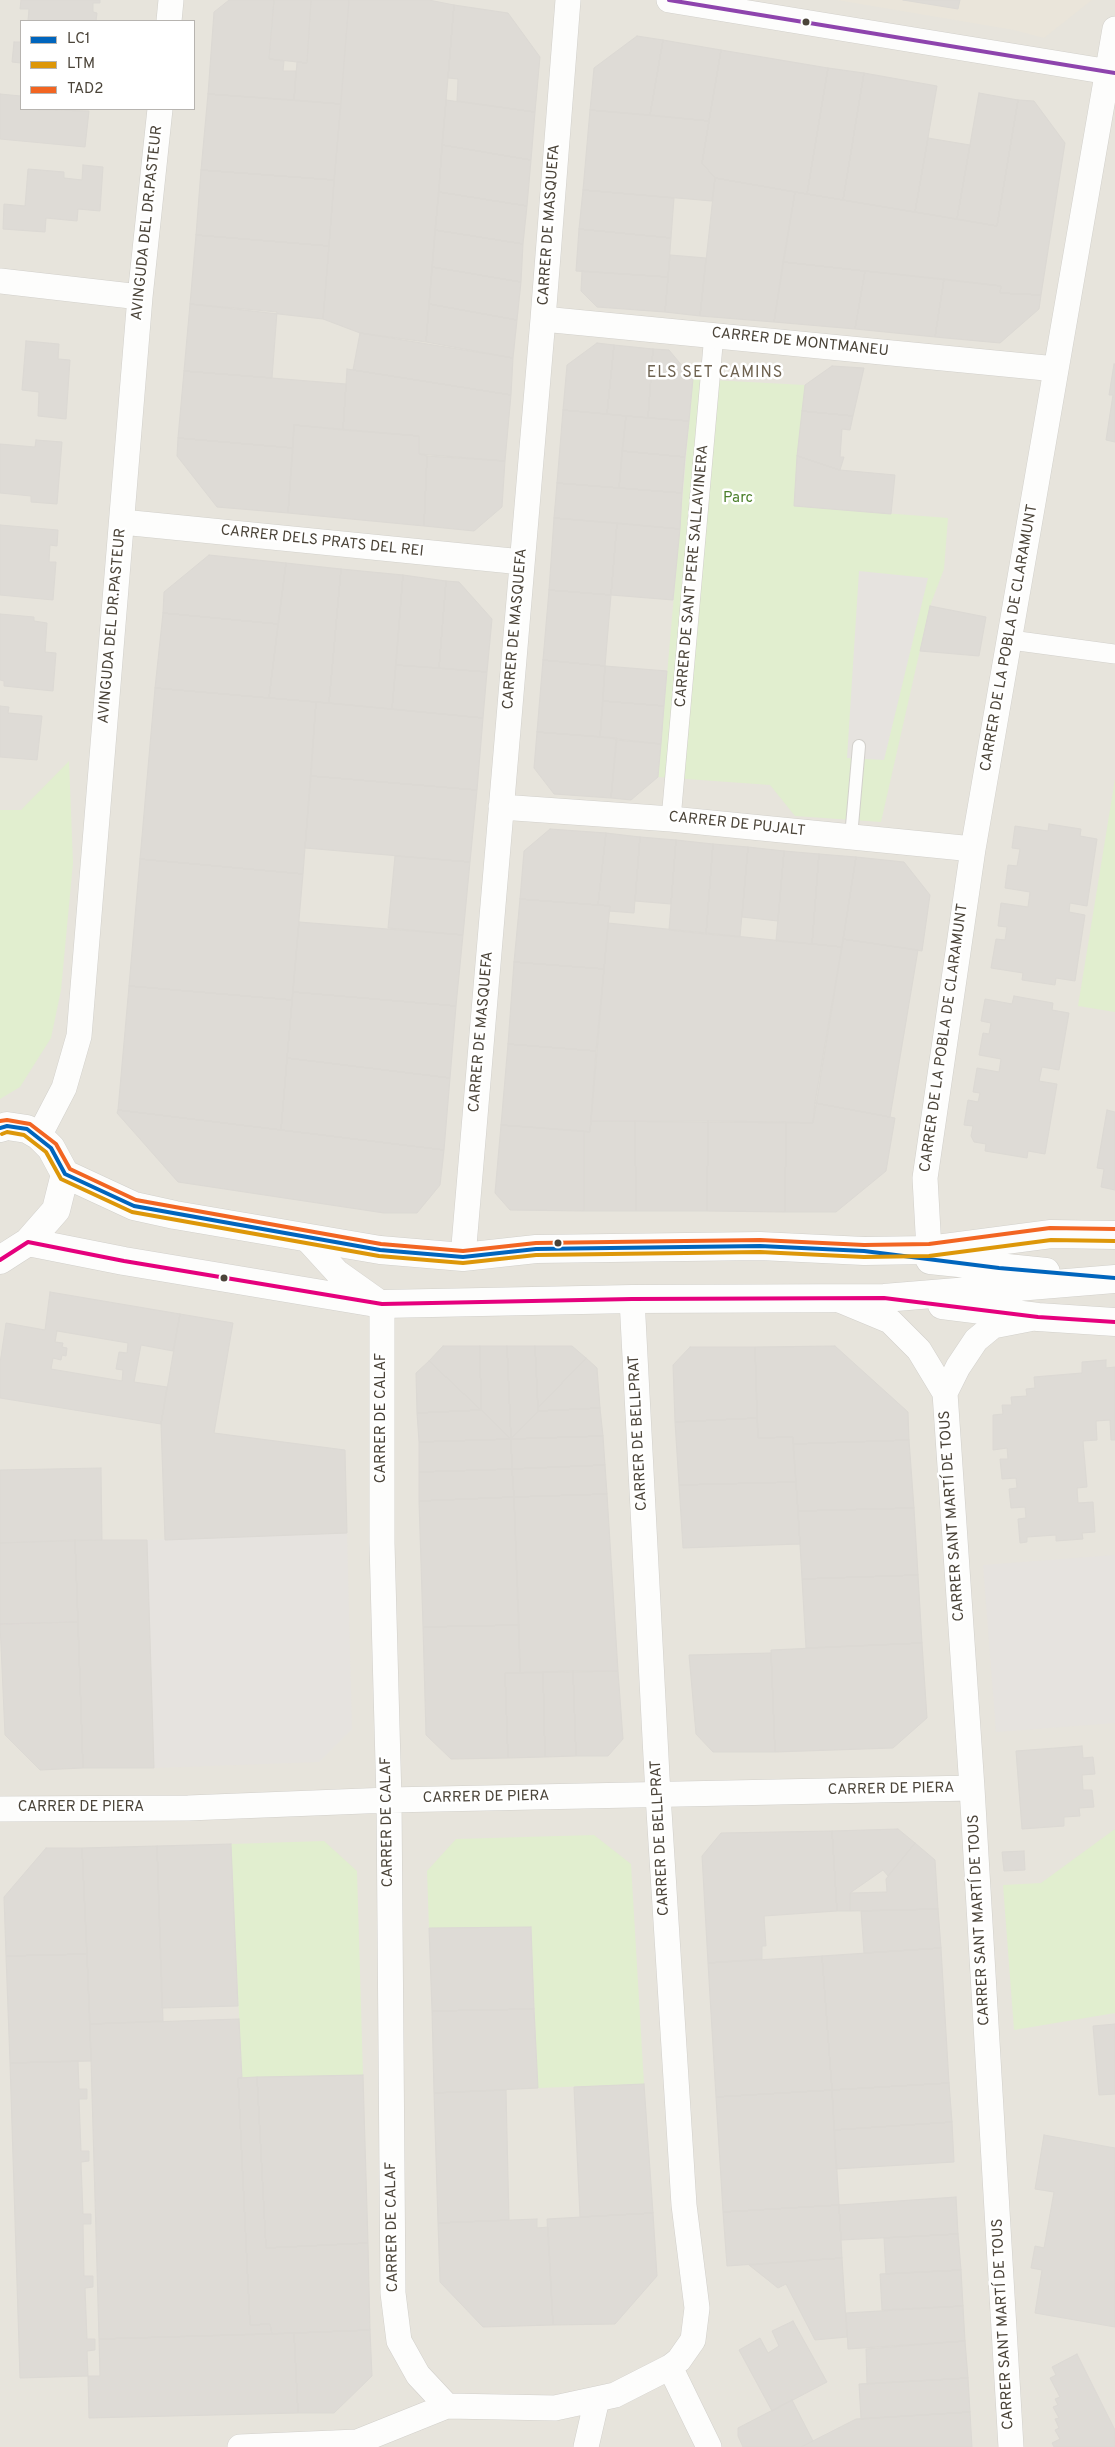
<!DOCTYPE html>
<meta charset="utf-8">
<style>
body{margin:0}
#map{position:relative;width:1115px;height:2447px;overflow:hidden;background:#f4f2ee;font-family:Overpass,sans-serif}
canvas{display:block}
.legend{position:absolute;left:20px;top:20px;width:175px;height:90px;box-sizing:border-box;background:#fff;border:1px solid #b7b4b0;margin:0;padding:6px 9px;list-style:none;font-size:15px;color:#4b4439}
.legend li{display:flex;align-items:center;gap:10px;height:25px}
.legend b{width:25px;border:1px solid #b7b4b0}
</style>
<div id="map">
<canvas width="1115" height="2447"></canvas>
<ul class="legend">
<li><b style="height:6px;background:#0065bd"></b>LC1</li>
<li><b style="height:6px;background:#dd9709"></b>LTM</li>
<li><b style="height:6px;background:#f26522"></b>TAD2</li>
</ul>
</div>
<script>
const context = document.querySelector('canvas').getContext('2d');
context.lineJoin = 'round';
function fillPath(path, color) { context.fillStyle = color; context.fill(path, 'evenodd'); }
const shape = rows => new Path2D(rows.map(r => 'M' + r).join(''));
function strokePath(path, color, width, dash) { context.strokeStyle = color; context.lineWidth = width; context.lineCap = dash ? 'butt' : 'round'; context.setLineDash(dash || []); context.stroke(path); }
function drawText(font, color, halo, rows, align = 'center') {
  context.font = font + ' Overpass,sans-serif'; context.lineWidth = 5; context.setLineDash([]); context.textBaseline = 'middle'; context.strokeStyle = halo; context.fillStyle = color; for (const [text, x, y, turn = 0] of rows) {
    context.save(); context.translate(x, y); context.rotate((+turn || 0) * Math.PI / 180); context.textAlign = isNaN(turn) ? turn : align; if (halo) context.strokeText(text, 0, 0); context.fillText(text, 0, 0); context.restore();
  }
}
const residential = shape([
 [0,0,1115,0,1115,2447,0,2447],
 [21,21,194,21,194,109,21,109]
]);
const education = shape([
 [837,0,1092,0,1044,38,1014,30]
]);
const green = shape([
 [693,379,805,385,794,506,948,518,944,569,930,606,881,822,795,816,770,785,658,777],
 [69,761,73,863,61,990,51,1038,20,1087,0,1099,0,810,21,810],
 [1115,779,1115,1012,1078,1006],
 [1115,1829,1115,2013,1014,2030,1003,1885,1041,1883],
 [594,1835,631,1864,644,2084,538,2088,531,1927,429,1928,427,1871,456,1839],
 [324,1841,357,1871,363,2075,242,2078,231,1844]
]);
const parking = shape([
 [859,571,928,578,884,760,847,758],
 [347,1533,352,1729,319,1762,154,1768,147,1540],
 [1115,1555,1115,1723,996,1732,983,1565]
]);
const building = shape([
 [21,0,100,0,100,3,93,3,93,12,97,13,96,21,28,21,29,9,20,9,21,0],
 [229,0,274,0,269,59,284,61,283,71,296,71,294,100,208,94,214,12,229,0],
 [274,0,311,0,307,63,269,59,274,0],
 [311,0,349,0,341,104,294,100,297,62,307,63,311,0],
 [349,0,429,0,454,5,426,342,360,333,323,319,349,0],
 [903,0,960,0,958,9,903,0],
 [454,5,508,13,540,57,535,112,457,101,458,79,448,78,454,5],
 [637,36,663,40,650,115,590,110,594,68,637,36],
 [663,40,721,50,709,121,650,115,663,40],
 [14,42,21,42,21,63,12,62,14,42],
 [721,50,828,68,807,194,715,178,702,163,721,50],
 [828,68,864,73,843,200,807,194,828,68],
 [864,73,937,86,915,212,843,200,864,73],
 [979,93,1018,100,997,226,957,219,979,93],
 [0,94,21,96,21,109,89,111,85,147,0,139,0,94],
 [208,94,341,104,334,180,201,170,208,94],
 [446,100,535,112,531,160,442,145,446,100],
 [1018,100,1034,101,1065,143,1041,295,1000,293,1001,286,783,262,795,192,997,226,1018,100],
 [590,110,709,121,702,163,715,178,712,201,583,190,590,110],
 [928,138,970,145,957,219,915,212,928,138],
 [442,145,531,160,527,206,439,192,442,145],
 [83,165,103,167,100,211,78,209,77,221,46,218,45,232,3,229,4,204,25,206,28,169,64,172,64,178,82,180,83,165],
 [201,170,334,180,329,246,196,235,201,170],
 [715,178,795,192,774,322,700,316,715,178],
 [583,190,674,198,671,238,579,229,583,190],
 [439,192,527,206,523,244,435,230,439,192],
 [579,229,671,238,668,277,576,271,579,229],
 [435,230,523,244,521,282,432,267,435,230],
 [196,235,329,246,323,319,190,304,196,235],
 [670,255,706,258,700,316,665,312,670,255],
 [783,262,865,271,855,329,774,322,783,262],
 [432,267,521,282,517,320,429,304,432,267],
 [582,271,668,277,665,312,597,307,581,291,582,271],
 [865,271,944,279,935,337,855,329,865,271],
 [944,279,1001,286,1000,293,1041,295,1039,309,1000,343,935,337,944,279],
 [190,304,277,312,272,378,184,371,190,304],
 [429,304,517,320,513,358,426,342,429,304],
 [360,333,513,358,511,395,353,370,360,333],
 [26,341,59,344,58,359,70,360,66,419,38,416,39,392,22,390,26,341],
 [597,343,614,345,607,414,563,410,567,365,597,343],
 [614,345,653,349,648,418,607,414,614,345],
 [653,349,669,350,693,379,689,421,648,418,653,349],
 [1114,364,1115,364,1115,442,1106,440,1113,395,1109,395,1114,364],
 [832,366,864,368,853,416,802,411,805,385,832,366],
 [347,369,511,395,505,461,419,454,419,436,343,430,347,369],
 [184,371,346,384,343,430,294,425,293,448,178,438,184,371],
 [563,410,626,416,619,488,557,483,563,410],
 [802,411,853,416,850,430,842,429,840,457,844,457,840,470,797,456,802,411],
 [626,416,689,421,685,457,622,451,626,416],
 [294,425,419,436,419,454,427,456,424,526,288,513,294,425],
 [178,438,293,448,288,513,217,507,177,456,178,438],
 [36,440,62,442,57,504,31,502,31,496,0,493,0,444,35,447,36,440],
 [622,451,685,457,682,493,619,488,622,451],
 [427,456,505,461,502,507,474,531,424,526,427,456],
 [797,456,840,470,895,475,891,514,794,506,797,456],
 [557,483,682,493,680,529,554,518,557,483],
 [554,518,617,523,611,595,549,590,554,518],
 [617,523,680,529,673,600,611,595,617,523],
 [0,525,58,530,57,546,50,545,49,562,56,562,53,600,0,595,0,525],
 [209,555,286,563,278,624,163,613,164,592,209,555],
 [286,563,341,569,329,703,269,698,286,563],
 [341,569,403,575,392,709,329,703,341,569],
 [403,575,446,581,439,668,396,665,403,575],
 [446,581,459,582,492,619,487,672,439,668,446,581],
 [549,590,611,595,605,666,543,660,549,590],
 [930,606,986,617,979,656,920,651,930,606],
 [163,613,278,624,269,698,155,688,163,613],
 [0,614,34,617,34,621,47,623,45,652,56,653,53,691,4,686,4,681,0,680,0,614],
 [543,660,605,666,600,737,537,732,543,660],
 [396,665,487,672,483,718,392,709,396,665],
 [605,666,667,671,664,706,603,701,605,666],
 [155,688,316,702,303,874,140,859,155,688],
 [603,701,664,706,661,744,600,737,603,701],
 [316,702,483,718,477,790,311,776,316,702],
 [0,706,9,707,8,713,42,716,37,760,0,757,0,706],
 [537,732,617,738,611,798,554,794,534,768,537,732],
 [616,740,661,744,658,777,631,800,611,798,616,740],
 [311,776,477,790,470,862,305,848,311,776],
 [1049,824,1081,829,1080,836,1097,839,1087,906,1070,903,1069,912,1085,915,1075,981,1056,978,1055,985,1022,980,1023,973,991,968,996,939,1005,940,1007,927,998,926,1001,903,1028,907,1030,892,1005,888,1008,865,1017,866,1020,849,1012,848,1015,826,1048,831,1049,824],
 [550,829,606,833,598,905,520,899,524,851,550,829],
 [606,833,640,837,634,913,609,911,610,906,598,905,606,833],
 [640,837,676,840,671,904,635,901,640,837],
 [676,840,713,844,706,934,669,930,676,840],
 [713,844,748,847,740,937,706,934,713,844],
 [748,847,784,851,778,921,742,917,748,847],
 [784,851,819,854,812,944,776,941,784,851],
 [819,854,856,857,842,947,812,944,819,854],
 [395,856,470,862,463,935,388,928,395,856],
 [856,857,904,862,930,895,922,951,843,939,856,857],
 [140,859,303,874,292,1000,129,986,140,859],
 [520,899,610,906,604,969,514,962,520,899],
 [299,922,463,935,456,1006,293,992,299,922],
 [608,923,842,947,813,1123,591,1121,608,923],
 [843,939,918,950,890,1117,815,1103,843,939],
 [514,962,604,969,596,1051,508,1044,514,962],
 [129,986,292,1000,281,1130,118,1110,129,986],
 [293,992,456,1006,450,1078,287,1058,293,992],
 [1014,996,1053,1003,1052,1010,1069,1013,1059,1070,1042,1067,1039,1081,1057,1084,1045,1154,1028,1151,1027,1158,985,1151,986,1144,974,1142,971,1136,973,1126,964,1125,968,1100,978,1102,980,1093,973,1092,977,1068,999,1072,1001,1059,979,1055,983,1033,989,1034,991,1023,981,1021,985,999,1012,1004,1014,996],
 [508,1044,596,1051,590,1132,501,1125,508,1044],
 [287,1058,450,1078,444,1150,281,1130,287,1058],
 [815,1103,895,1118,886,1171,836,1212,785,1212,786,1122,813,1123,815,1103],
 [118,1110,444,1150,440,1185,417,1213,384,1213,178,1182,117,1113,118,1110],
 [1107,1110,1115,1112,1115,1190,1101,1187,1104,1169,1097,1168,1107,1110],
 [591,1121,635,1121,636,1211,584,1211,584,1131,590,1132,591,1121],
 [635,1121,708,1121,707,1211,636,1211,635,1121],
 [708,1121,786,1122,785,1212,707,1211,708,1121],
 [501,1125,584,1131,584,1211,510,1210,495,1193,501,1125],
 [50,1292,180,1314,173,1351,141,1345,134,1382,167,1387,161,1424,0,1398,0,1363,6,1323,45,1330,50,1292],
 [57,1331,128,1343,127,1353,119,1352,116,1369,123,1370,122,1381,51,1369,53,1358,61,1360,62,1355,66,1356,67,1348,62,1347,63,1343,55,1342,57,1331],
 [180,1314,233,1323,214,1433,345,1450,347,1533,165,1540,161,1424,180,1314],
 [443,1346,480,1346,481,1410,429,1361,443,1346],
 [480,1346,507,1346,511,1439,481,1410,480,1346],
 [507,1346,535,1346,538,1411,511,1439,507,1346],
 [535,1346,572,1346,586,1358,538,1408,535,1346],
 [835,1346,908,1412,909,1440,793,1444,793,1437,758,1438,755,1347,835,1346],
 [690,1347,755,1347,757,1418,675,1422,673,1365,690,1347],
 [586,1358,597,1368,600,1408,538,1411,538,1408,586,1358],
 [1106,1360,1106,1368,1115,1367,1115,1440,1111,1440,1110,1420,1096,1421,1097,1440,1083,1441,1087,1487,1077,1488,1078,1503,1093,1502,1095,1532,1082,1533,1083,1539,1056,1541,1056,1535,1027,1537,1027,1542,1020,1543,1018,1519,1026,1518,1025,1507,1011,1508,1009,1489,1017,1488,1016,1478,1002,1479,1000,1459,1008,1459,1007,1448,993,1450,993,1415,1003,1414,1002,1405,1012,1405,1011,1397,1027,1396,1026,1389,1035,1388,1034,1377,1082,1373,1082,1362,1106,1360],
 [429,1361,481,1410,417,1413,416,1373,429,1361],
 [600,1408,603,1436,511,1439,538,1411,600,1408],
 [481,1410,511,1439,419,1442,417,1413,481,1410],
 [757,1418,758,1438,793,1437,796,1482,679,1485,675,1422,757,1418],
 [603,1436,605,1465,512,1469,511,1439,603,1436],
 [511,1439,512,1469,419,1472,419,1442,511,1439],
 [909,1440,914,1508,798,1511,793,1444,909,1440],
 [605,1465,607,1494,514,1497,512,1469,605,1465],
 [101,1468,102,1540,0,1543,0,1470,101,1468],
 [512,1469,514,1497,419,1501,419,1472,512,1469],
 [796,1482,800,1544,683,1548,679,1485,796,1482],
 [607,1494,618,1671,520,1673,514,1497,607,1494],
 [514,1497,519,1625,423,1627,419,1501,514,1497],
 [914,1508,918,1575,802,1579,798,1511,914,1508],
 [75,1540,78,1622,0,1624,0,1543,75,1540],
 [75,1540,147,1540,154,1768,83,1768,75,1540],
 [918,1575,922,1643,806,1648,802,1579,918,1575],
 [78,1622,83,1768,40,1770,5,1735,0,1624,78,1622],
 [519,1625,520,1673,505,1673,508,1758,451,1759,426,1735,423,1627,519,1625],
 [922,1643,927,1718,893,1748,775,1752,771,1650,922,1643],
 [771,1653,775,1752,713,1752,696,1734,689,1655,771,1653],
 [573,1671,618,1671,623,1739,608,1756,576,1756,573,1671],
 [573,1671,576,1756,545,1757,543,1672,573,1671],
 [543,1672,545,1757,508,1758,505,1673,543,1672],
 [1082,1746,1083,1758,1093,1757,1095,1774,1082,1775,1083,1790,1092,1790,1094,1807,1079,1808,1080,1816,1064,1817,1064,1826,1022,1829,1016,1751,1082,1746],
 [898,1829,915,1843,888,1876,883,1870,850,1893,850,1911,837,1911,832,1831,898,1829],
 [832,1831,837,1911,764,1916,766,1946,762,1946,762,1959,708,1963,702,1856,721,1833,832,1831],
 [915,1843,935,1860,938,1909,850,1911,850,1893,887,1892,886,1879,915,1843],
 [231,1844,238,2006,162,2008,157,1846,231,1844],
 [157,1846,163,2021,90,2024,82,1848,157,1846],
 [46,1848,82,1848,87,1954,6,1956,4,1897,46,1848],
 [1024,1851,1025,1870,1004,1871,1002,1852,1024,1851],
 [938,1909,941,1948,864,1953,861,1911,938,1909],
 [531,1927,534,2009,432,2011,429,1928,531,1927],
 [941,1948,949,2083,832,2090,822,1956,941,1948],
 [87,1954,91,2061,10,2063,6,1956,87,1954],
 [822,1956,832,2090,716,2097,708,1963,822,1956],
 [534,2009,538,2088,434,2093,432,2011,534,2009],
 [239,2019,242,2078,238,2078,250,2325,270,2324,272,2334,99,2339,90,2024,239,2019],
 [1115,2024,1115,2094,1099,2095,1093,2026,1115,2024],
 [78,2061,79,2089,87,2089,87,2099,79,2099,81,2151,89,2151,89,2161,81,2162,83,2214,91,2214,91,2224,83,2224,84,2276,93,2276,93,2287,85,2288,87,2339,95,2339,95,2350,87,2351,88,2376,20,2378,10,2063,78,2061],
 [363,2075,368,2243,266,2248,257,2077,363,2075],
 [257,2077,266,2248,368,2243,370,2330,272,2334,270,2324,250,2325,238,2078,257,2077],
 [949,2083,952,2122,834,2130,832,2090,949,2083],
 [644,2084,653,2213,580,2217,574,2087,644,2084],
 [506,2090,509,2220,438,2223,434,2093,506,2090],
 [832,2090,839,2205,723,2212,716,2097,832,2090],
 [952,2122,954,2162,836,2169,834,2130,952,2122],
 [1044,2135,1115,2148,1115,2327,1035,2313,1042,2270,1031,2268,1035,2246,1044,2248,1054,2192,1035,2189,1044,2135],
 [956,2197,958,2234,841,2240,839,2205,956,2197],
 [839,2205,842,2258,727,2266,723,2212,839,2205],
 [653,2213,657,2276,615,2324,553,2325,547,2219,653,2213],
 [537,2219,537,2228,548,2227,553,2325,483,2327,440,2282,438,2223,537,2219],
 [958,2234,961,2270,886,2274,884,2238,958,2234],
 [842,2258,847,2337,815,2340,786,2284,778,2288,749,2265,842,2258],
 [961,2270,963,2306,882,2310,880,2274,961,2270],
 [963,2306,965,2341,848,2349,846,2313,963,2306],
 [793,2321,827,2382,772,2411,739,2350,760,2338,768,2353,779,2346,772,2331,793,2321],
 [370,2330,372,2376,334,2413,298,2413,294,2333,370,2330],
 [294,2333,298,2413,89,2418,88,2376,100,2376,99,2339,294,2333],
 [965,2341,968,2378,867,2384,866,2349,965,2341],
 [1077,2354,1115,2430,1115,2447,1054,2447,1052,2443,1060,2439,1055,2430,1059,2428,1055,2419,1059,2418,1053,2407,1058,2405,1055,2399,1060,2397,1050,2378,1056,2375,1052,2367,1077,2354],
 [968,2378,970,2412,861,2419,859,2384,968,2378],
 [792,2400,813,2441,801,2447,743,2447,738,2436,738,2428,792,2400],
 [970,2412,972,2447,801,2447,856,2419,970,2412]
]);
const service = shape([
 [851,837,859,746]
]);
const pedestrian = shape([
 [1011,640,1115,654],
 [671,819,714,334]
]);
const minor = shape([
 [669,0,1115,73],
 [169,21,171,0],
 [0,281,140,297],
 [543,319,1056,369],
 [122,522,522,562],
 [501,807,671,819,973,849],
 [39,1136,64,1088,79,1036,140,297,160,109],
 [305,1237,337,1272,382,1304,382,1543,389,1800,393,2293,399,2341,418,2375,447,2406,555,2408,615,2395,670,2367,679,2360,693,2340,697,2308,684,2205,658,1795,632,1299],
 [929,1250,925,1178,973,849,1115,29],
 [463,1257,543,319,568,0],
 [837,1299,890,1321,919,1350,945,1393,972,1788,1011,2447],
 [945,1393,958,1367,976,1340,993,1326,1029,1319],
 [0,1809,188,1808,389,1800,972,1788],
 [670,2367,709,2447],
 [240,2447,357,2442,447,2406],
 [586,2447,597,2399]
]);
const tertiary = shape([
 [0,1128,7,1126,27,1129,39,1136,51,1148,65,1174,56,1210,28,1242,0,1260],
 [65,1174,134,1206,175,1215,380,1250,463,1257,536,1249,760,1246,864,1251,929,1250,1051,1234,1115,1235],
 [28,1242,124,1261,382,1304,632,1299,884,1298,1115,1279],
 [930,1260,1046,1272],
 [942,1305,1038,1317,1115,1322]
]);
const bus1 = shape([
 [0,1128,7,1126,27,1129,51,1148,65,1174,134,1206,380,1250,463,1257,536,1249,760,1246,864,1251,999,1268,1115,1278]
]);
const bus2 = shape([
 [2,1134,7,1132,24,1135,46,1152,61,1179,132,1212,379,1256,463,1263,536,1255,760,1252,864,1257,929,1256,1051,1240,1115,1241]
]);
const bus3 = shape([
 [0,1121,7,1120,30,1124,56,1144,70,1169,136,1200,381,1244,463,1251,536,1243,760,1240,864,1245,929,1244,1050,1228,1115,1229]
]);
const bus4 = shape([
 [0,1260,28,1242,124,1261,382,1304,632,1299,884,1298,1038,1317,1115,1322]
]);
const bus5 = shape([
 [669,0,1115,73]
]);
const markers = [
 [806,22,4.5,"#4b4439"],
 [558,1243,4.5,"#4b4439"],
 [224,1278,4.5,"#4b4439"]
];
const streetNames = [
 ["AVINGUDA DEL DR.PASTEUR",148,223,-84],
 ["CARRER DE MASQUEFA",550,225,-86],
 ["CARRER DE MONTMANEU",800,343,6],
 ["CARRER DELS PRATS DEL REI",322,542,6],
 ["CARRER DE SANT PERE SALLAVINERA",693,576,-85],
 ["AVINGUDA DEL DR.PASTEUR",113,626,-85],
 ["CARRER DE MASQUEFA",516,629,-85],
 ["CARRER DE LA POBLA DE CLARAMUNT",1010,638,-80],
 ["CARRER DE PUJALT",737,825,6],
 ["CARRER DE MASQUEFA",482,1032,-85],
 ["CARRER DE LA POBLA DE CLARAMUNT",945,1038,-82],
 ["CARRER DE CALAF",382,1418,-90],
 ["CARRER DE BELLPRAT",639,1433,-93],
 ["CARRER SANT MARTÍ DE TOUS",953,1516,-94],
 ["CARRER DE PIERA",891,1790,-1],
 ["CARRER DE PIERA",486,1798,-1],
 ["CARRER DE PIERA",81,1808],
 ["CARRER DE CALAF",388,1822,-91],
 ["CARRER DE BELLPRAT",661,1838,-93],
 ["CARRER SANT MARTÍ DE TOUS",980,1920,-93],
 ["CARRER DE CALAF",393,2227,-91],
 ["CARRER SANT MARTÍ DE TOUS",1004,2324,-93]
];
const parkNames = [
 ["Parc",738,499]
];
const neighbourhoodNames = [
 ["ELS SET CAMINS",715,374]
];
fillPath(residential, '#e7e4dc');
fillPath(education, '#eae5da');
fillPath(green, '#e1eecf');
fillPath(parking, '#e6e3df');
fillPath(building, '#dedbd6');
strokePath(building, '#dcd9d4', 1);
strokePath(service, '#d2d0cb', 14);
strokePath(pedestrian, '#d2d0cb', 20);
strokePath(minor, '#d2d0cb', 26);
strokePath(tertiary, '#d2d0cb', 29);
strokePath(service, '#fdfdfc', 12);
strokePath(pedestrian, '#fdfdfc', 19);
strokePath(minor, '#fdfdfc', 25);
strokePath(tertiary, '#fdfdfc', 28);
strokePath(bus1, '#0065bd', 4);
strokePath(bus2, '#dd9709', 4);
strokePath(bus3, '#f26522', 4);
strokePath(bus4, '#e5007d', 4);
strokePath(bus5, '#8e44ad', 4);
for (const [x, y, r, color] of markers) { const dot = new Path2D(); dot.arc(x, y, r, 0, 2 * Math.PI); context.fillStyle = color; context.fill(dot); strokePath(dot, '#fff', 2); }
drawText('15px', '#4b4439', '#fff', streetNames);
drawText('15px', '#4a7f2a', '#fff', parkNames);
context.letterSpacing = '1px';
drawText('16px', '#6e6250', '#fff', neighbourhoodNames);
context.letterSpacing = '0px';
</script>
